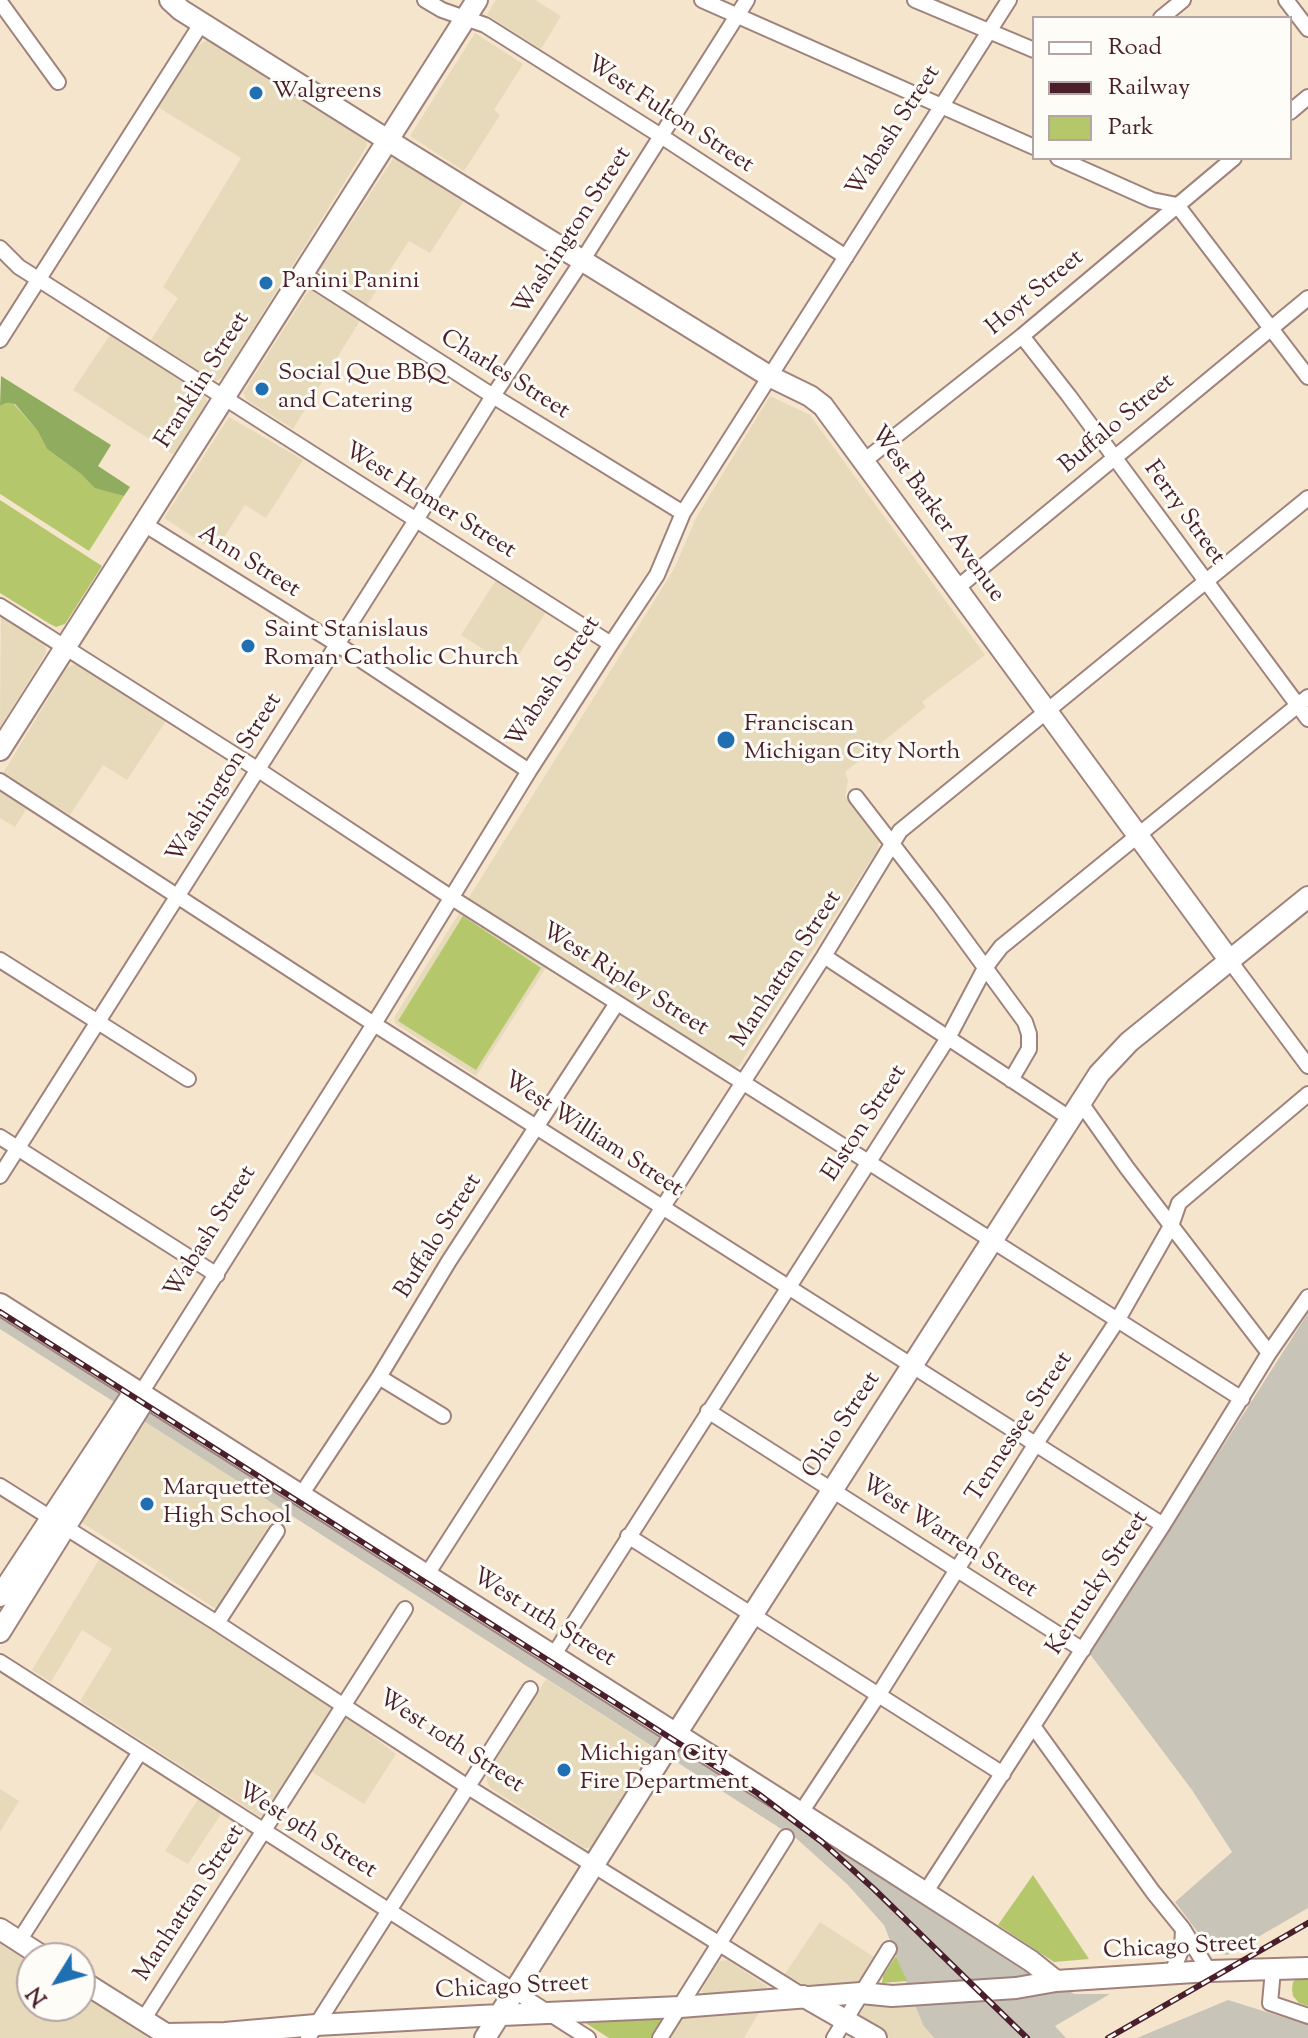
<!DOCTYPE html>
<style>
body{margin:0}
#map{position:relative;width:1308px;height:2038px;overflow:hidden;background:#f5e5cd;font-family:"Sorts Mill Goudy",serif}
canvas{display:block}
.legend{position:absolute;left:1032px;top:16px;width:260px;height:144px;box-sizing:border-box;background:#fdfcf7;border:2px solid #b5a4a5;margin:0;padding:10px 14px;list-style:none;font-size:24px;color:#4a1f2b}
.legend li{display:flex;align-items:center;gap:16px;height:40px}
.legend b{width:40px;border:2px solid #b5a4a5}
.north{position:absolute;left:16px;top:1942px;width:80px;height:80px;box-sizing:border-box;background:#fdfcf7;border:2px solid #b5a4a5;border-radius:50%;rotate:233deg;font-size:22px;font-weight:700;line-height:32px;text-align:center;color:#4a1f2b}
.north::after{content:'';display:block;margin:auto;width:28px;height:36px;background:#1f6fb2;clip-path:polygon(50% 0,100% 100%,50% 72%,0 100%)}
</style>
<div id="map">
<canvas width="1308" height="2038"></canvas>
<ul class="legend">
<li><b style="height:10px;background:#fff"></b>Road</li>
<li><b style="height:10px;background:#4a1f2b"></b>Railway</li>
<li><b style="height:22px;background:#b4c86b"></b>Park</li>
</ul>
<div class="north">N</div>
</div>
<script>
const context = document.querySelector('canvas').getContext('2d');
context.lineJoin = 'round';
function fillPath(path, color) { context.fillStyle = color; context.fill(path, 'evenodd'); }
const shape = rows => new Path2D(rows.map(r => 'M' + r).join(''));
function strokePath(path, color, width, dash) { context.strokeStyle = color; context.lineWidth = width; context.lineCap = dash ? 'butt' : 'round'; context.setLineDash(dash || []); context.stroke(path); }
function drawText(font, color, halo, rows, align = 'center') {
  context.font = font + ' "Sorts Mill Goudy",serif'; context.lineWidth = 6; context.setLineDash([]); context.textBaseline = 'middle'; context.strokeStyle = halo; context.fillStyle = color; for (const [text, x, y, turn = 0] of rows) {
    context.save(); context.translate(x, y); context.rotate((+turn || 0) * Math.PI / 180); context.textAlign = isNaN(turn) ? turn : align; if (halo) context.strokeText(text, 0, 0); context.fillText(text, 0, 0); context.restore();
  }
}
const built = shape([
 [496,0,535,0,561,16,541,49,487,15],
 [475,33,523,64,494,110,500,115,464,171,410,136],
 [211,38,366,138,367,146,223,377,216,381,151,340,178,298,163,287,241,158,156,106,192,49],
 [395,156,467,196,430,253,409,241,367,305,323,275,321,268],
 [311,289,315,289,361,319,293,429,247,400,243,393,307,293],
 [112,332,206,397,207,403,174,455,73,390],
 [770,396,810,415,985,655,922,702,926,707,845,772,848,780,845,796,879,841,878,849,739,1066,733,1068,554,955,476,1076,396,1024,394,1021,395,1016,674,569,697,516],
 [229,417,303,460,266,518,245,505,215,551,164,518],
 [496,580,546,612,511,667,461,635],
 [1,616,44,642,46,648,46,653,0,727],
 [78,664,166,721,127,780,103,765,70,815,2,775,66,669,72,665],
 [0,791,27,808,15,827,0,818],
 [139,1418,280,1508,216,1609,78,1520],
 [100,1558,334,1708,396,1754,364,1804,299,1764,264,1819,80,1701,112,1649,82,1630,51,1682,32,1670],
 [546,1679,657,1750,596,1848,584,1848,489,1787,486,1776],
 [0,1789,19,1801,0,1832],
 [198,1799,221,1814,188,1864,165,1851],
 [820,1922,877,1959,859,1986,810,1987,784,1975],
 [0,1938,32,1959,32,2006,80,2006,80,1989,157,2038,0,2038],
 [727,1960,767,1986,765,1991,707,1996,701,1991,718,1962],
 [913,1998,923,2025,934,2038,890,2038,857,2019,869,2000],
 [763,2006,744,2038,668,2038,683,2014]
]);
const industrial = shape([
 [0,1306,1074,1994,1110,1994,1055,2026,1066,2038,934,2038,923,2025,884,1925,847,1884,797,1839,0,1329],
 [1308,1313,1308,1908,1227,1955,1212,1951,1175,1902,1232,1852,1192,1790,1090,1654],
 [1228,2000,1308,2025,1308,2038,1137,2038]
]);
const green = shape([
 [6,403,14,404,37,430,47,449,81,474,95,487,124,496,89,551,0,494,0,406],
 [0,500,102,566,65,624,56,627,50,624,0,593],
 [463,916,541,968,476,1070,398,1021],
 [1033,1875,1089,1959,1054,1962,998,1925],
 [896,1956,907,1981,882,1983,883,1976],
 [1308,1975,1308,2006,1299,2003,1293,1996,1292,1989,1293,1982,1298,1977],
 [659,2014,663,2018,661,2024,652,2038,609,2038,584,2022,586,2018]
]);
const forest = shape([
 [1,376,111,445,98,466,130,487,124,496,95,488,81,474,47,449,37,430,15,404,6,403,0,406]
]);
const street = shape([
 [425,0,442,10,485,25,661,136,846,257],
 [702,0,1034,147],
 [915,0,1034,50],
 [1286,0,1308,29],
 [0,2,58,82],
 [1161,18,1183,0],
 [1290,112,1308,97],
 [1058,158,1152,200,1177,205,1308,377],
 [0,248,19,267,38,279,611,644],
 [303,274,493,396,683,513],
 [1022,336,1069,396,1308,719],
 [0,340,201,24],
 [864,461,1022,336,1234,158],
 [144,524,337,644,529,771],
 [957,588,1308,298],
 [0,606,257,769,452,898,1242,1399],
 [0,781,374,1024,1163,1525],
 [856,797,940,906,1025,1022,1029,1034,1029,1049,1011,1080],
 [824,956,1071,1119],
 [0,960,188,1079],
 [1230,961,1308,1066],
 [1081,1103,1127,1168,1269,1353],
 [0,1137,217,1275],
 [0,1176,416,520,493,396,582,261,747,0],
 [379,1377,443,1416],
 [141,1393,374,1024,529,771,611,644,657,575,683,513,1009,0],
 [708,1411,1083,1650],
 [0,1486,217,1623,468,1787,803,1996],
 [301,1495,379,1377,449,1261,617,1003],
 [628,1536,1003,1774],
 [426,1576,824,956,900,831,1308,498],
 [217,1623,277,1531],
 [553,1656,948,1038,985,968,1001,947,1308,697],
 [0,1662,588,2038],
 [1033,1726,1153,1892,1183,1929,1209,1971],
 [800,1814,879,1694,1035,1445,1117,1321,1171,1226,1179,1203,1308,1094],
 [925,1893,1163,1525,1269,1353,1308,1297],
 [19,1941,140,1752],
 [1273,1970,1270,2003,1308,2016],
 [1171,1975,1182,1948,1183,1929],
 [143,2020,405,1609],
 [308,2038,530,1689],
 [660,2038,786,1837],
 [834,2038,889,1949]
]);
const secondary = shape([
 [170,0,181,10,405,151,769,376,810,396,823,406,1230,961],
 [0,750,477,0],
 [0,1304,865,1854,1031,1961,1056,1981],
 [0,1596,132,1395,141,1393,143,1402,0,1632],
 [0,1929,45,1958],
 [80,1980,172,2038],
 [803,1996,876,2038],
 [166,2034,225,2033,316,2025,480,2016,680,2007,861,1993,892,1996,1016,1988,1056,1981,1209,1971,1308,1968],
 [485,2038,669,1745,1099,1074,1129,1042,1308,897]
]);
const rail = shape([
 [0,1312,757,1793,822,1842,874,1889,1027,2038],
 [1108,2038,1308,1923]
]);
const markers = [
 [256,93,8,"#1f6fb2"],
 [266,283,8,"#1f6fb2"],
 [262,389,8,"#1f6fb2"],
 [248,646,8,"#1f6fb2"],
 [726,740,10,"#1f6fb2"],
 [147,1504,8,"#1f6fb2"],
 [564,1770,8,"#1f6fb2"]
];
const poiNames = [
 ["Walgreens",272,93],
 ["Panini Panini",282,283],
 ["Social Que BBQ",278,375],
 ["and Catering",278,403],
 ["Saint Stanislaus",264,632],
 ["Roman Catholic Church",264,660],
 ["Franciscan",744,726],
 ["Michigan City North",744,754],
 ["Marquette",163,1490],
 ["High School",163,1518],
 ["Michigan City",580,1756],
 ["Fire Department",580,1784]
];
const streetNames = [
 ["West Fulton Street",669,116,33],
 ["Wabash Street",895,132,-57],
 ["Washington Street",574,232,-57],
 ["Hoyt Street",1036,294,-40],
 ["Charles Street",504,376,32],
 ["Franklin Street",204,381,-58],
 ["Buffalo Street",1118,425,-40],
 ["West Homer Street",429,502,32],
 ["Ferry Street",1183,514,54],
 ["West Barker Avenue",936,515,54],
 ["Ann Street",248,563,32],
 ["Wabash Street",555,683,-57],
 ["Washington Street",226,779,-58],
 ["Manhattan Street",788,970,-57],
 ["West Ripley Street",624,981,32],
 ["Elston Street",866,1124,-57],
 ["West William Street",592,1136,33],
 ["Wabash Street",212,1233,-58],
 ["Buffalo Street",440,1237,-58],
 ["Ohio Street",843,1426,-57],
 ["Tennessee Street",1021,1428,-57],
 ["West Warren Street",948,1538,33],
 ["Kentucky Street",1099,1584,-57],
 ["West 11th Street",543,1619,32],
 ["West 10th Street",450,1743,33],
 ["West 9th Street",306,1832,32],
 ["Manhattan Street",191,1904,-57],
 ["Chicago Street",1180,1949,-3],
 ["Chicago Street",512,1989,-3]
];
fillPath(built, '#e6daba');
fillPath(industrial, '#c8c4b8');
fillPath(green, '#b4c86b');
fillPath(forest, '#8fac5f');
strokePath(street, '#a0827c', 18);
strokePath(secondary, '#a0827c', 24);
strokePath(street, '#fff', 14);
strokePath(secondary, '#fff', 20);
strokePath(rail, '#4a1f2b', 6);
strokePath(rail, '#fdfcf7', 3, [9]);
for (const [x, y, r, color] of markers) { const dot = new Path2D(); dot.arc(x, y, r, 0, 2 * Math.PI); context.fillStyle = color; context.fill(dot); strokePath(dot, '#fdfcf7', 3); }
drawText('24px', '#4a1f2b', '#fdfcf7', poiNames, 'left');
drawText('24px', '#4a1f2b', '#fdfcf7', streetNames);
</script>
